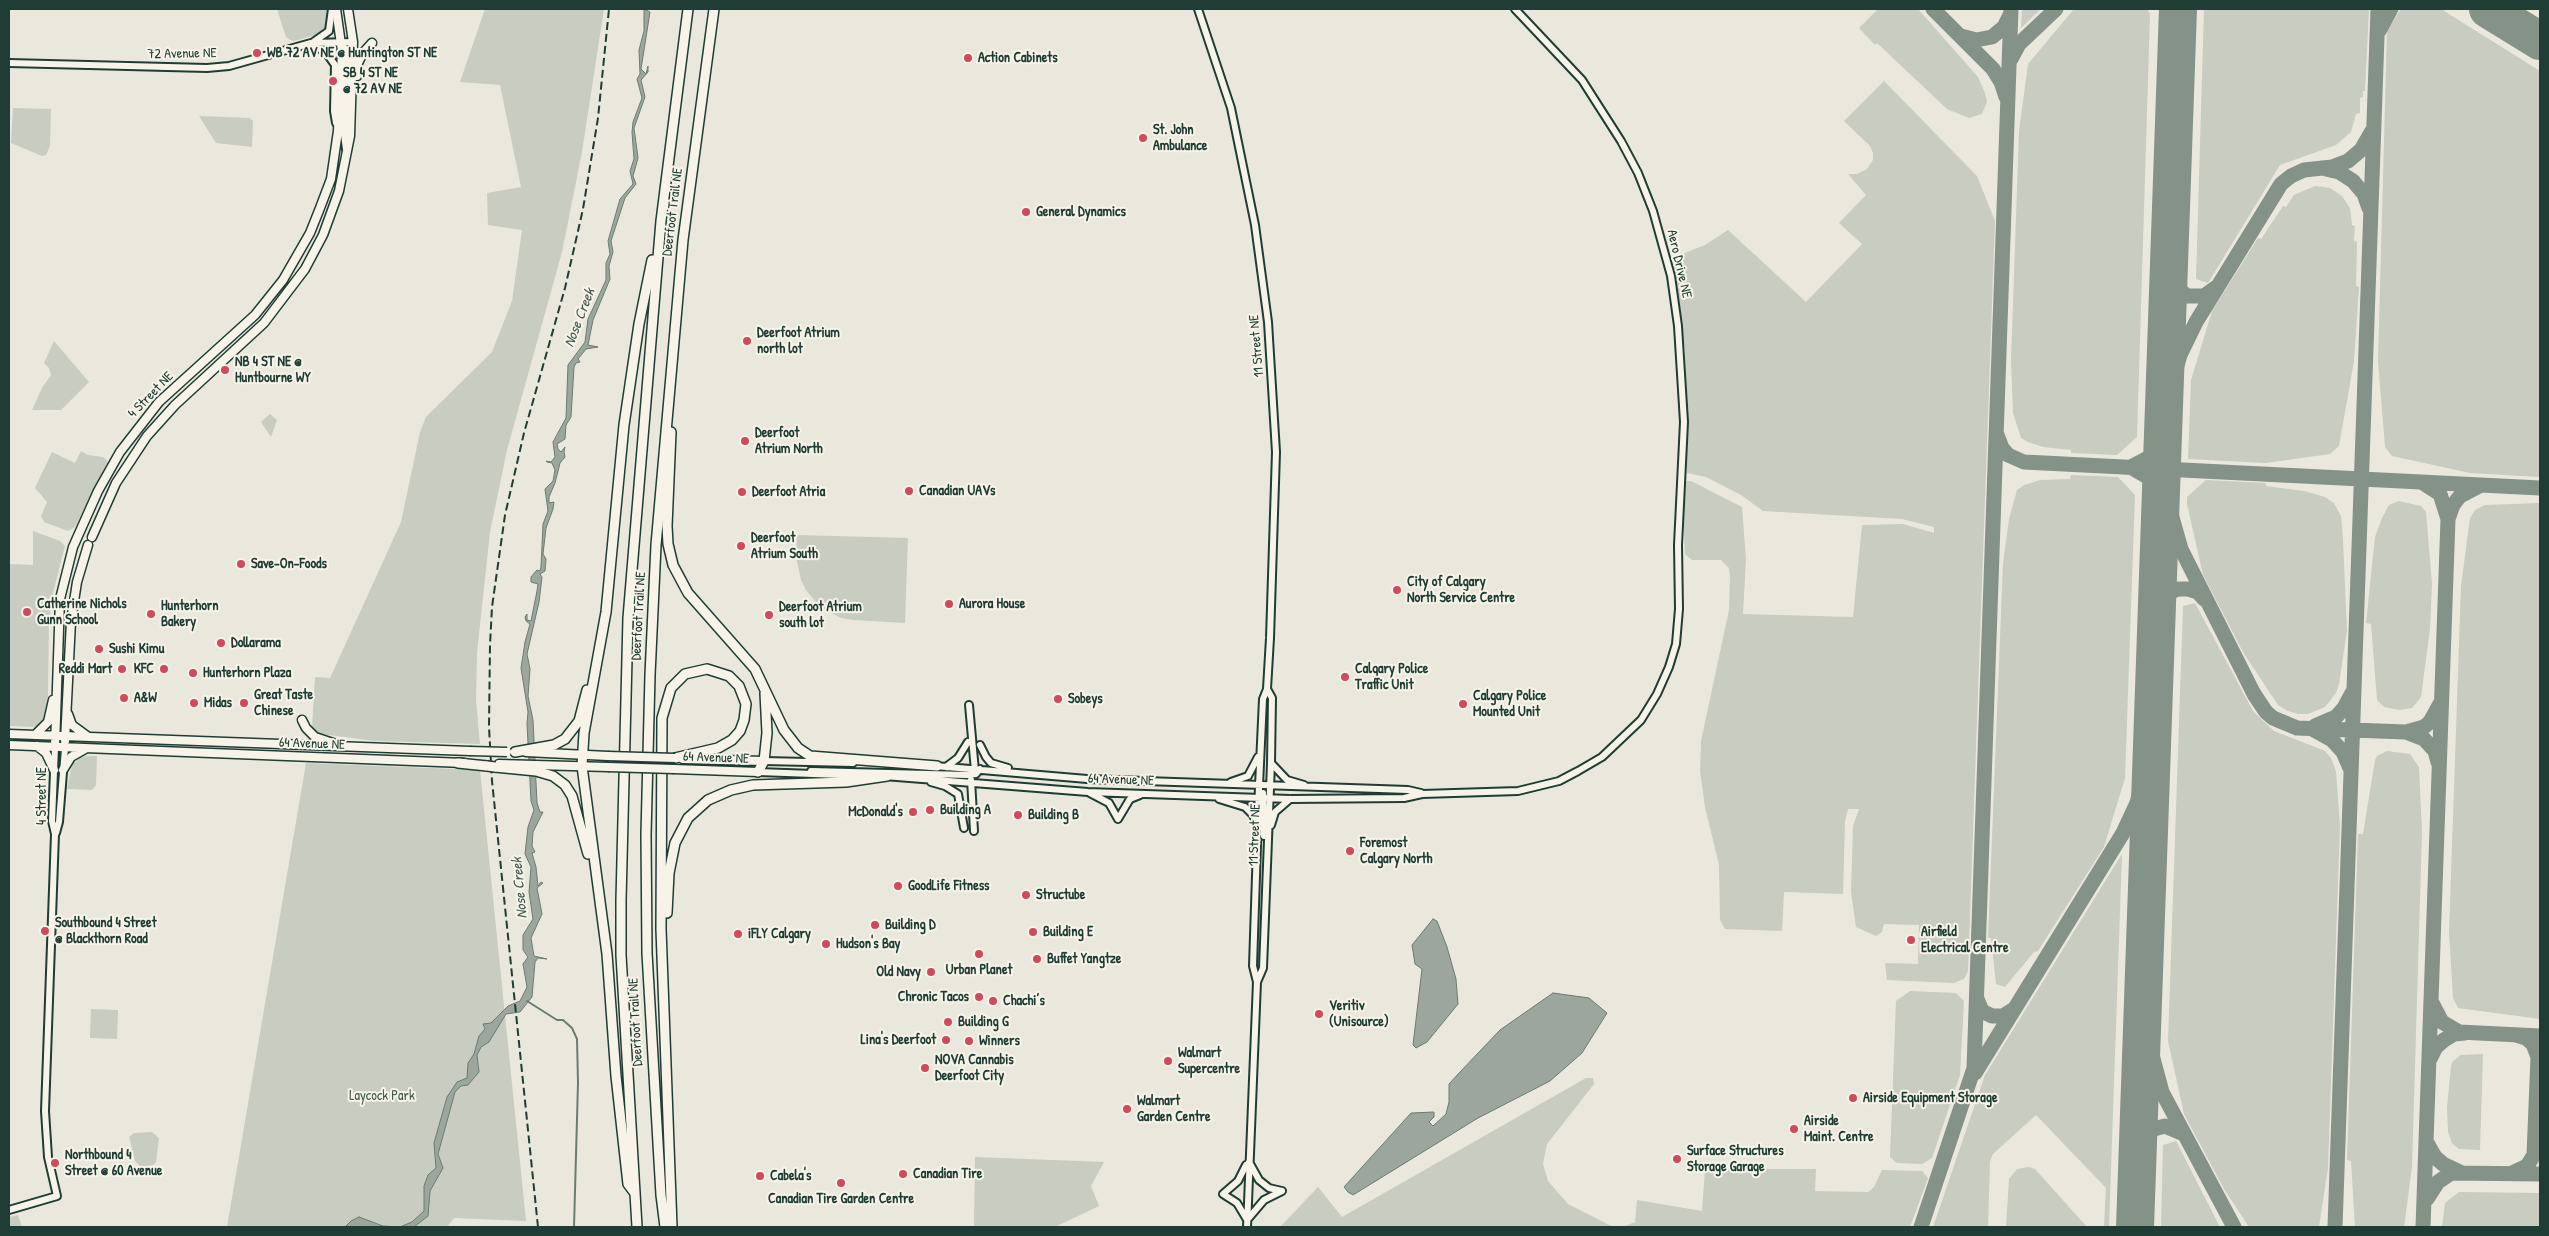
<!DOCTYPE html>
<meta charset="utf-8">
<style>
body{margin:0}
#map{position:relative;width:2549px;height:1236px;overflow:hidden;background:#eae8dd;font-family:"Patrick Hand",sans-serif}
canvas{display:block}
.frame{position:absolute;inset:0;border:10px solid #1f3d34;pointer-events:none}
</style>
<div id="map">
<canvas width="2549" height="1236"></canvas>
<div class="frame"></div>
</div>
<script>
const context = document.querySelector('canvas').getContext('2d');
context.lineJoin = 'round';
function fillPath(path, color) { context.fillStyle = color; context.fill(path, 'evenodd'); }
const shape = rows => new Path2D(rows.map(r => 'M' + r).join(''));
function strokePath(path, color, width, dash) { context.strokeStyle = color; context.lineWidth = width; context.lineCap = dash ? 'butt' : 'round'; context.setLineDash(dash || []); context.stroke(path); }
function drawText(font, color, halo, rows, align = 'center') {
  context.font = font + ' "Patrick Hand",sans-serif'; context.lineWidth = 4; context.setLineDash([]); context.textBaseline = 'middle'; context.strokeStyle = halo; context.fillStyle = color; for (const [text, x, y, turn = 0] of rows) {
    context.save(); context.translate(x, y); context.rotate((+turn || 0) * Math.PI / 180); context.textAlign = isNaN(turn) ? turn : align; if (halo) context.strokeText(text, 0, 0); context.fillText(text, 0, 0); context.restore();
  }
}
const green = shape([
 [277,9,328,9,326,30,323,33,294,41,290,40,286,37],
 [485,9,604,9,582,152,562,252,507,450,490,532,477,653,476,700,480,744,375,741,321,734,312,729,315,677,330,678,401,522,420,432,426,417,492,352,512,301,522,230,488,225,487,193,521,187,500,85,460,82],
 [1878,9,1918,9,1978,77,1985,93,1987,102,1982,114,1969,118,1947,109,1877,43,1875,45,1859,28],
 [2022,9,2041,9,2021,28],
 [2074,9,2147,9,2150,14,2137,437,2117,455,2071,453,2071,450,2043,447,2028,442,2021,438,2013,413,2011,360,2019,131,2028,64],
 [2204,9,2369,9,2365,91,2363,91,2363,97,2360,98,2360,113,2356,114,2351,132,2336,145,2280,165,2208,283,2196,279],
 [2401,9,2441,9,2540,71,2540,477,2470,473,2392,456,2385,447,2378,361,2387,31],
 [1884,81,1977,176,1995,221,1968,971,1964,979,1954,983,1887,980,1885,963,1918,964,1919,925,1884,924,1882,932,1876,936,1856,927,1851,892,1853,826,1859,809,1848,809,1845,821,1843,894,1784,892,1782,931,1725,929,1720,920,1719,865,1705,807,1700,771,1701,741,1729,610,1730,576,1729,568,1721,560,1692,560,1685,554,1683,507,1686,481,1691,481,1742,507,1746,559,1743,614,1853,617,1862,525,1903,524,1934,533,1934,527,1902,519,1763,511,1741,495,1706,477,1687,473,1685,351,1673,263,1675,257,1705,245,1728,230,1806,302,1862,244,1839,223,1866,195,1848,174,1857,174,1867,169,1873,160,1873,153,1870,146,1844,121],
 [13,108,51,109,50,146,46,155,42,156,11,143],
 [199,116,250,118,253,121,252,147,216,143],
 [2315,186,2330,188,2342,196,2350,208,2352,225,2355,226,2354,241,2357,242,2356,286,2359,287,2354,361,2339,446,2330,454,2266,463,2188,459,2191,380,2212,311,2258,238,2261,239,2283,206,2286,207,2294,195],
 [54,341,89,382,61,410,32,410,42,388,51,375,49,368,44,363],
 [270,414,277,420,271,437,261,422],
 [81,451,88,455,103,457,108,462,75,527,68,531,44,522,41,516,47,502,35,488,52,452,75,463],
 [2071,475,2118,477,2135,495,2125,778,2104,847,2038,951,2034,952,2005,987,1996,984,1991,938,1988,938,2003,563,2009,519,2017,490,2024,485,2040,480,2070,479],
 [2206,480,2266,483,2266,486,2304,491,2325,497,2334,503,2341,516,2343,540,2347,631,2339,684,2336,693,2325,707,2308,714,2298,714,2288,711,2278,705,2243,652,2203,575,2187,504,2187,497],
 [2399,501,2421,506,2426,512,2432,584,2430,629,2421,697,2412,708,2399,710,2384,707,2377,700,2371,624,2366,623,2375,537,2382,518,2389,505],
 [2540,503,2540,1019,2458,1008,2453,998,2449,932,2461,586,2470,518,2475,510,2485,505],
 [33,531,60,541,65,546,53,593,49,622,48,696,44,718,36,727,9,726,9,564,33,565],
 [797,535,908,538,905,623,853,620,841,618,820,607,806,590,801,580,796,557],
 [2195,603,2253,711,2274,731,2325,751,2331,758,2336,771,2340,826,2328,1168,2319,1227,2249,1227,2224,1189,2184,1114,2168,1041,2183,606],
 [2387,751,2410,754,2419,767,2422,832,2412,1167,2404,1227,2355,1227,2351,1161,2347,1160,2358,834,2363,834,2375,760,2377,756],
 [86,756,97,756,96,785,92,790,67,789,72,765,80,758],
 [306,763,480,770,526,1221,454,1218,447,1227,227,1227],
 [2122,854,2109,1227,2104,1227,2106,1188,2036,1115,1993,1154,1990,1162,1988,1227,1933,1227,1985,1075],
 [1910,991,1956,993,1964,1001,1960,1075,1932,1158,1922,1164,1897,1163,1890,1157,1896,1001],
 [91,1009,118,1010,117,1039,90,1038],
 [2483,1054,2480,1150,2459,1149,2452,1143,2448,1132,2447,1108,2451,1066,2453,1061,2461,1055],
 [1586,1078,1593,1078,1594,1084,1547,1144,1543,1164,1548,1181,1568,1204,1613,1227,1280,1227,1318,1187,1342,1217],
 [152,1132,159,1138,156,1162,153,1165,141,1167,135,1161,129,1137,134,1133],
 [2176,1141,2220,1227,2161,1227,2163,1145],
 [975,1157,1104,1162,1091,1186,1099,1206,1055,1227,974,1227],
 [2029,1167,2035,1169,2087,1227,2006,1227,2009,1179,2017,1169],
 [1705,1169,1816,1169,1815,1191,1868,1192,1874,1187,1882,1170,1922,1171,1928,1178,1910,1227,1623,1227,1635,1222,1637,1200,1702,1211],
 [2459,1192,2540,1193,2540,1227,2442,1227,2445,1203],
 [18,1215,22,1227,9,1227,9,1217]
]);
const water = shape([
 [644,9,650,12,641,69,646,74,648,66,648,72,641,80,645,97,634,128,638,158,633,176,636,184,625,198,611,241,613,252,609,266,610,279,593,320,588,345,598,347,586,349,578,359,580,362,576,363,574,367,571,417,566,425,565,439,557,444,558,449,561,452,565,447,564,452,565,457,560,463,555,483,549,497,549,503,554,502,553,509,546,528,543,554,546,559,545,571,540,574,542,577,539,602,527,654,530,669,528,696,533,720,537,803,540,812,543,812,533,832,532,846,535,852,532,853,536,867,538,886,541,882,543,883,537,888,542,914,531,938,534,956,547,959,538,958,535,962,532,997,520,1012,506,1014,489,1042,481,1047,477,1055,479,1072,468,1085,461,1086,455,1092,438,1154,443,1168,430,1191,428,1216,414,1227,400,1227,412,1222,424,1211,424,1186,428,1175,436,1168,434,1143,447,1097,457,1082,467,1078,468,1063,474,1054,479,1036,485,1029,483,1024,491,1023,508,1006,520,1001,527,987,523,964,528,957,523,950,523,935,533,919,529,892,531,867,525,854,528,827,534,810,531,801,527,724,528,712,521,668,525,642,530,624,526,621,525,617,527,614,527,620,531,621,537,591,538,584,531,582,531,577,537,570,540,571,541,567,543,524,548,511,545,489,553,481,555,470,552,463,547,462,546,461,551,462,555,457,553,442,566,418,568,365,585,342,588,319,606,280,606,263,610,254,608,241,620,199,633,184,630,171,634,159,632,132,633,122,642,98,637,79,640,74,639,50,644,31,644,9],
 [1433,919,1437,921,1447,947,1456,979,1458,1004,1427,1042,1416,1048,1413,1045,1422,969,1415,964,1412,945,1433,919],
 [1553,993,1589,998,1607,1013,1582,1053,1550,1081,1478,1118,1353,1195,1348,1192,1344,1187,1411,1113,1434,1112,1434,1117,1429,1122,1433,1126,1446,1114,1449,1102,1449,1084,1460,1072,1500,1030,1553,993],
 [359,1217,383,1226,398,1227,345,1227,351,1221,359,1217]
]);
const stream = shape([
 [527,1001,557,1020,563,1020,572,1028,577,1039,578,1083,574,1227]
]);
const taxiway = shape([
 [1933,9,1993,69,2001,82,2006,97],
 [2379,31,2391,9],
 [1961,36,1976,40,1992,37,2004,27,2010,15],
 [2011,59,2019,44,2056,9],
 [2326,169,2339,172,2353,181,2364,194,2369,208],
 [2169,271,2175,286,2187,296,2204,296,2215,288],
 [2165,408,2180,355,2196,322,2281,184,2291,176,2304,170,2332,167,2348,161,2361,150,2372,131],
 [1997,435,2002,448,2008,455,2024,462,2540,488],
 [2163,455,2166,496,2181,549,2254,694,2266,712,2273,718,2297,728,2406,732],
 [2133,466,2152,456,2160,444,2164,432],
 [2132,468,2146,476,2153,483,2158,493,2160,505],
 [2423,483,2440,494,2448,519,2453,505,2460,496,2479,486],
 [2157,613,2162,601,2168,593,2178,589,2188,589,2198,592,2204,599],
 [2315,726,2336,717,2344,708,2352,693],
 [2314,730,2332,740,2343,752,2350,768],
 [2438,762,2435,751,2424,739,2406,732,2424,727,2430,722,2440,704],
 [1977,999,1982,1011,1992,1016,2003,1016,2014,1009],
 [2143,1000,2148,1040,2162,1092,2234,1227],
 [2432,1003,2442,1022,2459,1032,2540,1036],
 [2430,1059,2436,1047,2444,1040,2454,1034,2465,1033],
 [1975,1073,2123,833,2137,803,2152,742],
 [2427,1143,2435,1157,2443,1164,2460,1172],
 [2137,1163,2141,1143,2150,1130,2165,1126,2184,1134],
 [2512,1173,2527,1166,2534,1155,2538,1057,2533,1044,2526,1038,2516,1035],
 [2427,1199,2438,1182,2451,1173,2540,1174],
 [1921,1227,1974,1068,2011,9],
 [2335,1227,2378,9],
 [2423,1227,2448,519]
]);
const runway = shape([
 [2488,9,2540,41],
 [2135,1227,2178,9]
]);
const minor = shape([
 [1198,9,1231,108,1255,225,1268,322,1276,452,1270,638,1267,689,1263,699,1259,786,1253,966,1257,982,1247,1227],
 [312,43,329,31,332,9],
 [310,45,325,51,335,65,334,111,336,123],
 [343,45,348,56,344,135,346,149],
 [9,63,207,68,229,66,311,43,353,42],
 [969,705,975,771],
 [980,745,986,757,991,763,1008,768],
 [764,761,853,763],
 [1271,763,1287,780,1304,785],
 [935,766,1087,779,1408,790,1421,793],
 [946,767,958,758,968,742],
 [811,771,967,775,976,774,980,769],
 [758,772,869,776],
 [884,776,1088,792,1290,799,1404,798,1422,794,1518,791,1559,781,1578,771,1602,757,1641,720,1657,694,1669,667,1676,644,1679,609,1678,545,1684,422,1678,326,1671,276,1653,211,1638,173,1621,141,1582,80,1515,9],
 [971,780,974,831],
 [931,782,945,786,958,794,964,828],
 [1231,782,1248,776,1258,757],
 [1090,793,1109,803,1118,819],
 [1263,793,1264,836],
 [1219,799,1245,807,1253,815,1257,825],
 [1118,819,1130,799,1140,795],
 [1271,825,1275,812,1290,799],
 [56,833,59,822,65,748],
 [1257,982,1263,968,1271,763,1272,698,1267,689],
 [1249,1162,1259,1180,1269,1188,1282,1191],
 [1246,1165,1238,1181,1223,1194,1237,1203,1246,1218],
 [9,1210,57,1196,48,1157,45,1111,55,834,52,821,55,747],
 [1247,1220,1264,1200,1282,1191]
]);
const major = shape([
 [357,76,358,63,363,53,372,43],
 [92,537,116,483,147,436,175,405,264,323,305,269,323,235,339,191,350,136,353,42,348,9],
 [68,714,72,725,87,736],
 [302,720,306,728,315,737,336,744],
 [9,734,470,751],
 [35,735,48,722,53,700],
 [65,741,71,621,77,582,88,545],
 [9,745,464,763],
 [37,746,46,753,54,770],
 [55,747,60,599,73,547,98,491,120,452,159,402,255,315,283,280,310,233,320,208,331,179,338,131,342,51,336,9],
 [526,752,608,756],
 [683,759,764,761],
 [499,764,608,767],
 [674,769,758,772],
 [63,770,71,757,85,749]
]);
const highway = shape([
 [671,432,667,526,668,544,673,565,688,593,755,669,784,730,798,748,810,756,937,766],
 [515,752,554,745,565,739,579,721,587,690],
 [458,763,487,766],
 [495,767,536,771,553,776,565,785,572,796,588,854],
 [758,772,764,761,767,733,765,693],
 [667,913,669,873,675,843,688,818,708,800,731,790,753,785,846,782,887,776],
 [634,1192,628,1184,616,1076,607,954,582,766,584,733,606,612,624,425,639,324,652,260],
 [637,1227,621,955,621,900,628,618,661,221,688,9],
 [665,1227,661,1195,647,953,646,835,650,675,656,545,683,240,714,9],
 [672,1227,661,929,662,718,671,688,685,674,707,669,729,676,739,686,746,704,744,720,740,731,732,740,718,748,675,758]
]);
const rail = shape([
 [538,1227,492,781,489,727,490,645,492,607,505,515,524,433,565,288,583,209,598,118,609,9]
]);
const majorBridge = shape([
 [470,751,507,752],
 [608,756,675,758],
 [608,767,674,769]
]);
const highwayBridge = shape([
 [487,766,495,767]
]);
const markers = [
 [257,53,5,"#d1495b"],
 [968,58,5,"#d1495b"],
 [333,81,5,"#d1495b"],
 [1143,138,5,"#d1495b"],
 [1026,212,5,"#d1495b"],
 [747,341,5,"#d1495b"],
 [225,370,5,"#d1495b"],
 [745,441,5,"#d1495b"],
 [909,491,5,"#d1495b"],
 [742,492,5,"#d1495b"],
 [741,546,5,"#d1495b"],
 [241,564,5,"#d1495b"],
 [1397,590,5,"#d1495b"],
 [949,604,5,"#d1495b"],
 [27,612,5,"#d1495b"],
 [151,614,5,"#d1495b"],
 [769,615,5,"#d1495b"],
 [221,643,5,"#d1495b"],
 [99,649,5,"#d1495b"],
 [122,669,5,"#d1495b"],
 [164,669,5,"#d1495b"],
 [193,673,5,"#d1495b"],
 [1345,677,5,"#d1495b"],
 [124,698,5,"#d1495b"],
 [1058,699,5,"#d1495b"],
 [194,703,5,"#d1495b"],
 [244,703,5,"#d1495b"],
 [1463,704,5,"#d1495b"],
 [930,810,5,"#d1495b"],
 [913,812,5,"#d1495b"],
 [1018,815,5,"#d1495b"],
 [1350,851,5,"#d1495b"],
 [898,886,5,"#d1495b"],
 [1026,895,5,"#d1495b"],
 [875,925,5,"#d1495b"],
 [45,931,5,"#d1495b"],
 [1033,932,5,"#d1495b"],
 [738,934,5,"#d1495b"],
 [1911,940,5,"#d1495b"],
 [826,944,5,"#d1495b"],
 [979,954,5,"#d1495b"],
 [1037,959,5,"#d1495b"],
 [931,972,5,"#d1495b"],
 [979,997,5,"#d1495b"],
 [993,1001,5,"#d1495b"],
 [1319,1014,5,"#d1495b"],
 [948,1022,5,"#d1495b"],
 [946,1040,5,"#d1495b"],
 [969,1041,5,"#d1495b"],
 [1168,1061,5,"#d1495b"],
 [925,1068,5,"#d1495b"],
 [1853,1098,5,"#d1495b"],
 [1127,1109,5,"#d1495b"],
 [1794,1129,5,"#d1495b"],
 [1677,1159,5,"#d1495b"],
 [55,1163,5,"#d1495b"],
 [903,1174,5,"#d1495b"],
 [760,1176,5,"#d1495b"],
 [841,1183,5,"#d1495b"]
];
const poiNames = [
 ["WB 72 AV NE @ Huntington ST NE",267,53],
 ["Action Cabinets",978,58],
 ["SB 4 ST NE",343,73],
 ["@ 72 AV NE",343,89],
 ["St. John",1153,130],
 ["Ambulance",1153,146],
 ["General Dynamics",1036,212],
 ["Deerfoot Atrium",757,333],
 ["north lot",757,349],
 ["NB 4 ST NE @",235,362],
 ["Huntbourne WY",235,378],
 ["Deerfoot",755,433],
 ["Atrium North",755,449],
 ["Canadian UAVs",919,491],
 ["Deerfoot Atria",752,492],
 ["Deerfoot",751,538],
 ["Atrium South",751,554],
 ["Save-On-Foods",251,564],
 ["City of Calgary",1407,582],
 ["North Service Centre",1407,598],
 ["Catherine Nichols",37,604],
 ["Gunn School",37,620],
 ["Aurora House",959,604],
 ["Hunterhorn",161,606],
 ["Bakery",161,622],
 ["Deerfoot Atrium",779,607],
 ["south lot",779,623],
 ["Dollarama",231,643],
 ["Sushi Kimu",109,649],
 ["Reddi Mart",112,669,"right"],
 ["KFC",154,669,"right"],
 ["Calgary Police",1355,669],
 ["Traffic Unit",1355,685],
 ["Hunterhorn Plaza",203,673],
 ["Great Taste",254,695],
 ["Chinese",254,711],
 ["Calgary Police",1473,696],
 ["Mounted Unit",1473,712],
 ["A&W",134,698],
 ["Sobeys",1068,699],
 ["Midas",204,703],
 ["Building A",940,810],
 ["McDonald's",903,812,"right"],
 ["Building B",1028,815],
 ["Foremost",1360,843],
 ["Calgary North",1360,859],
 ["GoodLife Fitness",908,886],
 ["Structube",1036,895],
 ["Southbound 4 Street",55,923],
 ["@ Blackthorn Road",55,939],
 ["Building D",885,925],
 ["Building E",1043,932],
 ["Airfield",1921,932],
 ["Electrical Centre",1921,948],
 ["iFLY Calgary",748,934],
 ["Hudson's Bay",836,944],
 ["Buffet Yangtze",1047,959],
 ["Urban Planet",979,970,"center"],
 ["Old Navy",921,972,"right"],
 ["Chronic Tacos",969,997,"right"],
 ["Chachi’s",1003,1001],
 ["Veritiv",1329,1006],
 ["(Unisource)",1329,1022],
 ["Building G",958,1022],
 ["Lina's Deerfoot",936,1040,"right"],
 ["Winners",979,1041],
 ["Walmart",1178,1053],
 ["Supercentre",1178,1069],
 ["NOVA Cannabis",935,1060],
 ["Deerfoot City",935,1076],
 ["Airside Equipment Storage",1863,1098],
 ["Walmart",1137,1101],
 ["Garden Centre",1137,1117],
 ["Airside",1804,1121],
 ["Maint. Centre",1804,1137],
 ["Surface Structures",1687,1151],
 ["Storage Garage",1687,1167],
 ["Northbound 4",65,1155],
 ["Street @ 60 Avenue",65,1171],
 ["Canadian Tire",913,1174],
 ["Cabela's",770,1176],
 ["Canadian Tire Garden Centre",841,1199,"center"]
];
const streetNames = [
 ["72 Avenue NE",182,54,-1],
 ["Deerfoot Trail NE",673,212,-83],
 ["Aero Drive NE",1679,264,77],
 ["11 Street NE",1257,346,-95],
 ["4 Street NE",151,395,-46],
 ["Deerfoot Trail NE",639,616,-87],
 ["64 Avenue NE",312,744,2],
 ["64 Avenue NE",716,758,2],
 ["64 Avenue NE",1121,780,2],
 ["4 Street NE",42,796,-90],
 ["11 Street NE",1255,835,-88],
 ["Deerfoot Trail NE",636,1022,-93]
];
const parkNames = [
 ["Laycock Park",382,1096]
];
const waterNames = [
 ["Nose Creek",580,318,-69],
 ["Nose Creek",520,888,-95]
];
fillPath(green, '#c8ccc1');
fillPath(water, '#9ca69c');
strokePath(water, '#6a7c72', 1);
strokePath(stream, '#6a7c72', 2);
strokePath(taxiway, '#849288', 15);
strokePath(runway, '#849288', 38);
strokePath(minor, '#1f3d34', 10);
strokePath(major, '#1f3d34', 11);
strokePath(highway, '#1f3d34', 12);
strokePath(minor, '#f7f3e8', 6);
strokePath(major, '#f7f3e8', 8);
strokePath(highway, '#f7f3e8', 9);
strokePath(rail, '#1f3d34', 2, [8, 4]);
strokePath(majorBridge, '#1f3d34', 11, []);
strokePath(highwayBridge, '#1f3d34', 12, []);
strokePath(majorBridge, '#f7f3e8', 8);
strokePath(highwayBridge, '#f7f3e8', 9);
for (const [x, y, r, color] of markers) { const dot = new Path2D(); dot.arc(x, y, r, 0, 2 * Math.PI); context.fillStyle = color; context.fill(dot); strokePath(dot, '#f7f3e8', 2); }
drawText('bold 14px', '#1f3d34', '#f7f3e8', poiNames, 'left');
drawText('14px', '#1f3d34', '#f7f3e8', streetNames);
drawText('14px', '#415a50', '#f7f3e8', parkNames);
drawText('italic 15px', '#445c53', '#f7f3e8', waterNames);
</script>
